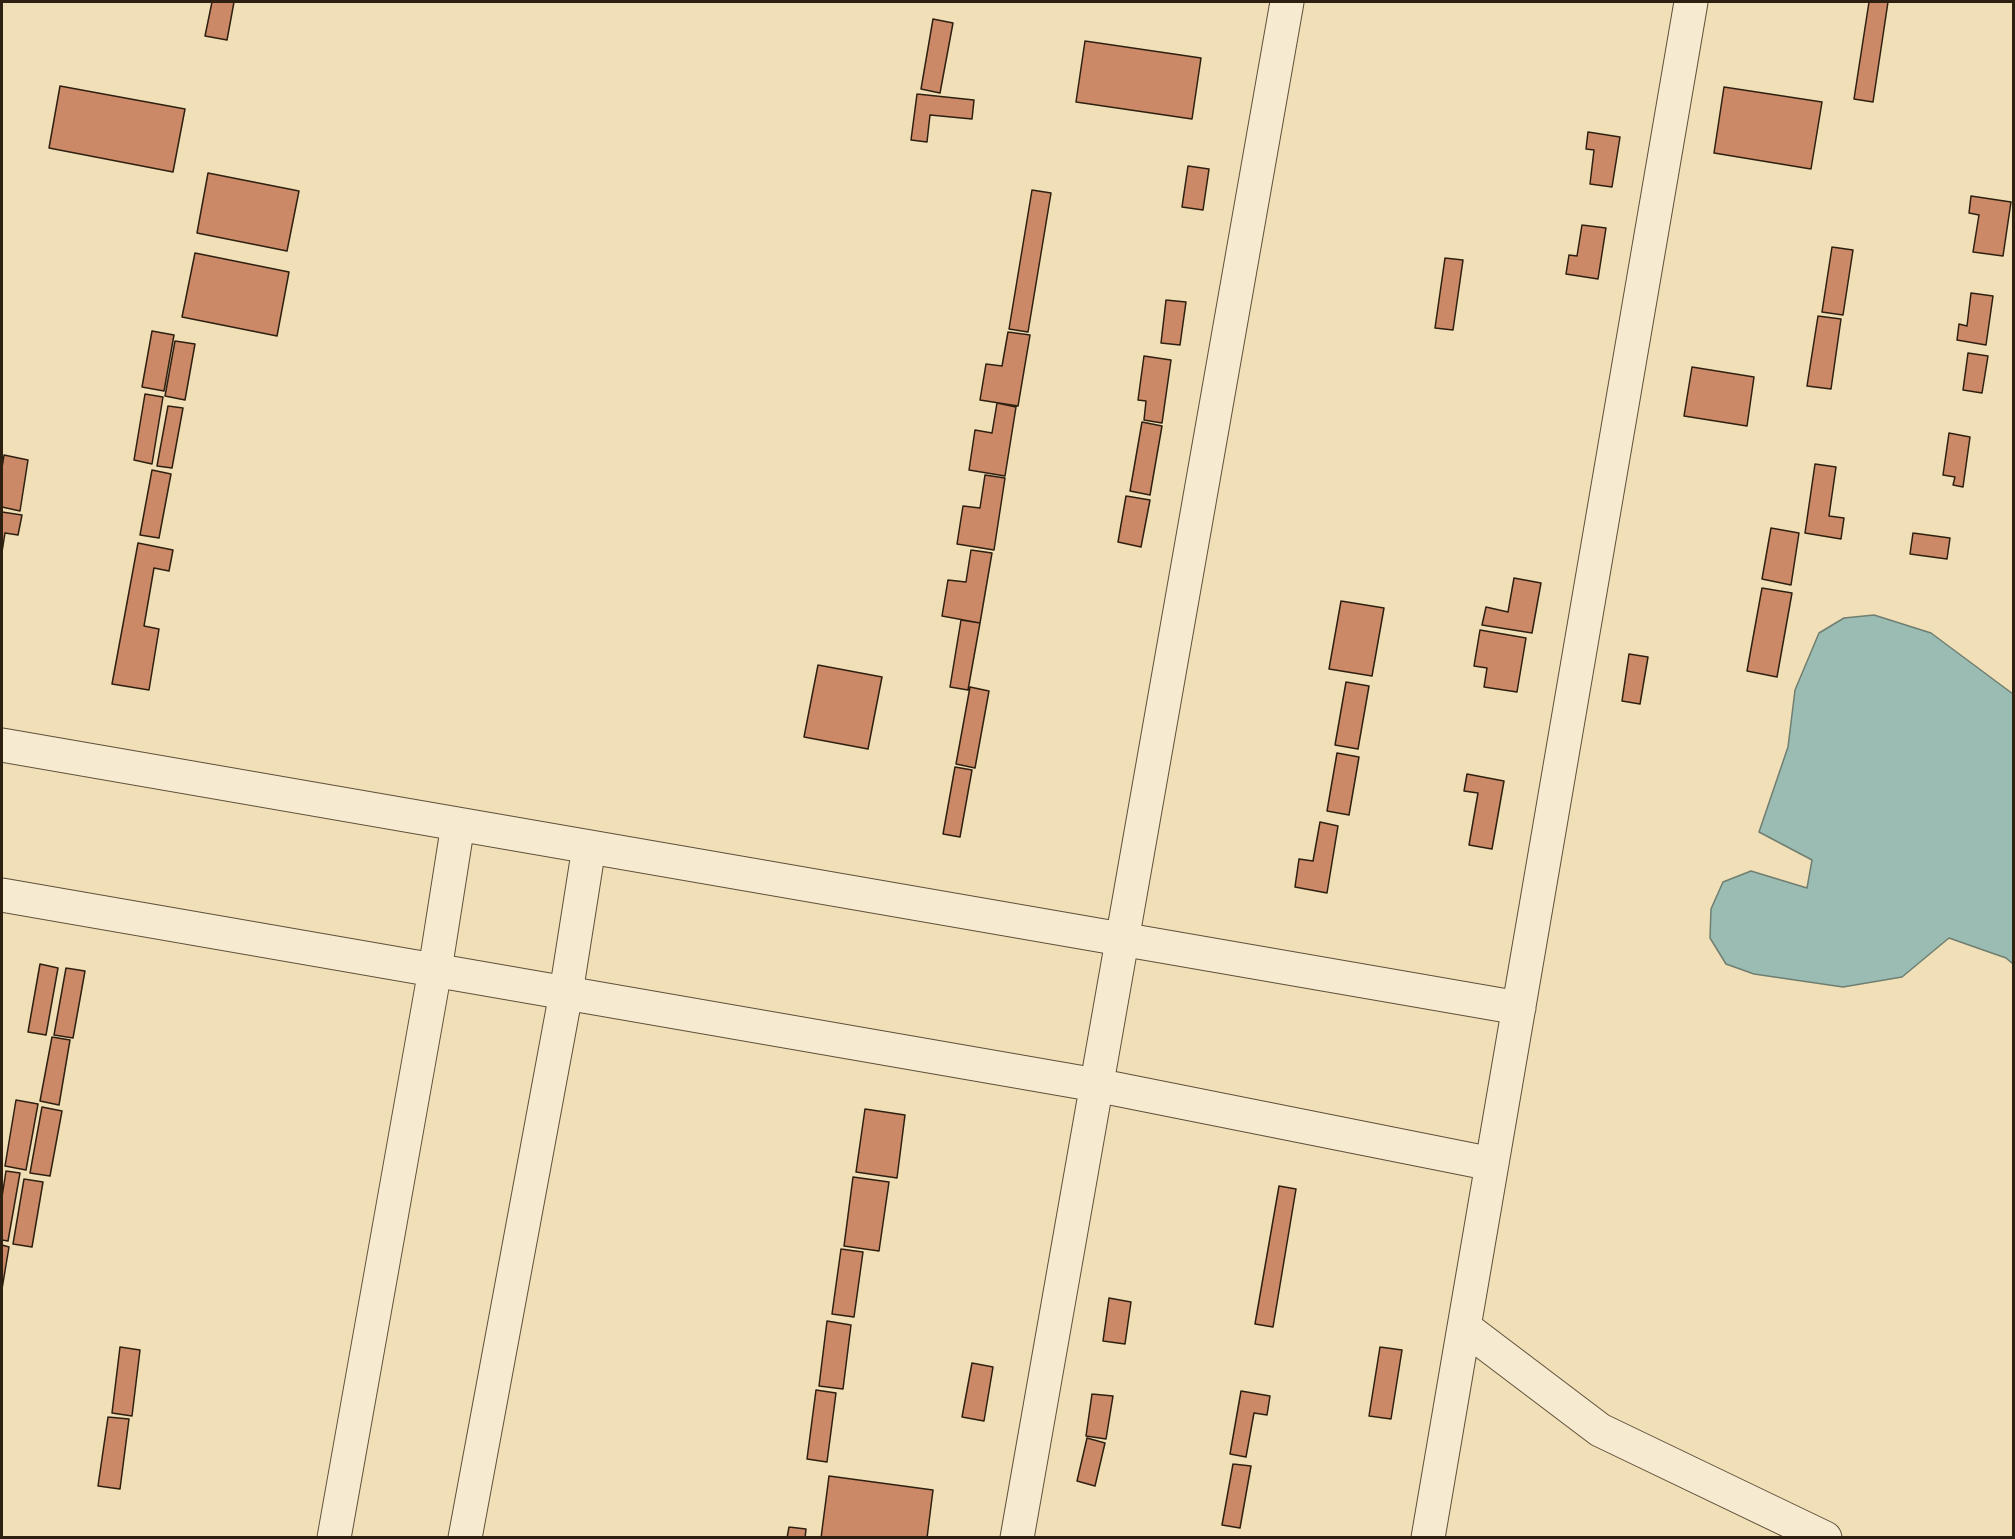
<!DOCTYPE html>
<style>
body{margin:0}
#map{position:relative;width:2015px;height:1539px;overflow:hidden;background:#f1dfb7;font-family:"Libre Caslon Text",serif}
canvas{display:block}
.frame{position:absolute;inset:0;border:3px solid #2e2010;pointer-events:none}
</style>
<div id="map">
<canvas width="2015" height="1539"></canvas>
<div class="frame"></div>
</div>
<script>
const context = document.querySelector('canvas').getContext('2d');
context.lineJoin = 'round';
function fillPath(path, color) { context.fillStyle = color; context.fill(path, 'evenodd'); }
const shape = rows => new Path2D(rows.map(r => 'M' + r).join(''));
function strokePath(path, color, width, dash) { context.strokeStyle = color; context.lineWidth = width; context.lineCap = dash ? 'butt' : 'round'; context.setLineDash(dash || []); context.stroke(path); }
const water = shape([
 [1874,615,1931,633,2013,694,2013,964,2006,958,1949,938,1902,977,1843,987,1754,974,1726,964,1710,938,1711,909,1723,882,1751,871,1807,888,1812,860,1759,832,1788,747,1795,690,1819,633,1844,618,1874,615]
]);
const building = shape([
 [212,2,234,2,227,40,205,36,212,2],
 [1869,2,1888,2,1873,102,1854,99,1869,2],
 [933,19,953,23,940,93,921,89,933,19],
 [1085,41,1201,58,1192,119,1076,102,1085,41],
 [60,86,185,109,173,172,49,148,60,86],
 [1724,87,1822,102,1811,169,1714,153,1724,87],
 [917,94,974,100,972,119,930,115,927,142,911,140,917,94],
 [1588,132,1620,137,1612,187,1590,184,1594,150,1586,149,1588,132],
 [1188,166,1209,169,1203,210,1182,207,1188,166],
 [208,173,299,191,287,251,197,233,208,173],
 [1032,190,1051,193,1028,332,1009,329,1032,190],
 [1971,196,2011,202,2003,256,1973,252,1979,215,1969,213,1971,196],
 [1582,225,1606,228,1598,279,1566,274,1569,255,1577,256,1582,225],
 [1832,247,1853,250,1843,315,1822,312,1832,247],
 [195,253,289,272,277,336,182,317,195,253],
 [1445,258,1463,260,1453,330,1435,328,1445,258],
 [1971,293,1993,296,1986,345,1957,340,1959,324,1967,326,1971,293],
 [1166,300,1186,302,1180,345,1161,343,1166,300],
 [1818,316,1841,319,1831,389,1807,386,1818,316],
 [152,331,174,335,164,391,142,387,152,331],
 [1008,332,1030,335,1018,406,980,400,986,364,1002,366,1008,332],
 [175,341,195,344,185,400,165,396,175,341],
 [1968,353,1988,356,1982,393,1963,390,1968,353],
 [1144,356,1171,360,1162,423,1144,420,1146,401,1138,400,1144,356],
 [1692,367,1754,377,1747,426,1684,416,1692,367],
 [145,394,163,397,152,464,134,460,145,394],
 [997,403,1016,407,1005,476,969,470,975,430,992,433,997,403],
 [168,406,183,408,172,468,157,466,168,406],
 [1142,422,1162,426,1150,495,1130,491,1142,422],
 [1949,433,1970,437,1963,487,1953,485,1955,477,1943,475,1949,433],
 [4,455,28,460,20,511,2,507,2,468,4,455],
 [1815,464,1836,467,1829,516,1844,518,1841,539,1805,533,1815,464],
 [152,470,171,474,159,538,140,535,152,470],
 [985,475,1005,478,994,550,957,544,963,506,980,508,985,475],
 [1126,496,1150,500,1141,547,1118,542,1126,496],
 [2,512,22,515,18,535,5,533,2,552,2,512],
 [1771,528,1799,533,1791,585,1762,579,1771,528],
 [1913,533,1950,538,1947,559,1910,554,1913,533],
 [138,543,173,550,169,571,154,568,144,626,159,629,149,690,112,684,138,543],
 [971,550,992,553,980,623,942,616,948,580,966,582,971,550],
 [1514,578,1541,583,1532,633,1482,625,1486,607,1508,612,1514,578],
 [1762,588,1792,593,1777,677,1747,671,1762,588],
 [1341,601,1384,608,1372,676,1329,669,1341,601],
 [961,620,980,623,968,690,950,687,961,620],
 [1480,630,1526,638,1517,692,1484,687,1487,668,1474,666,1480,630],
 [1629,654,1648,657,1640,704,1622,701,1629,654],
 [818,665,882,677,868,749,804,737,818,665],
 [1346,682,1369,686,1358,749,1335,745,1346,682],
 [970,687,989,691,975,768,956,764,970,687],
 [1337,753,1359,757,1349,815,1327,811,1337,753],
 [955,767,972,770,960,837,943,834,955,767],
 [1467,774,1504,781,1492,849,1469,845,1478,793,1464,791,1467,774],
 [1320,822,1338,826,1327,893,1295,887,1299,859,1313,861,1320,822],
 [40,964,58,968,46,1035,28,1032,40,964],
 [66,968,85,971,73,1038,54,1035,66,968],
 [52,1037,70,1040,59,1105,40,1101,52,1037],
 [16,1100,38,1104,26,1170,5,1166,16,1100],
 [42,1107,62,1111,50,1176,30,1173,42,1107],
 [865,1109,905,1115,897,1178,856,1172,865,1109],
 [6,1171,20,1173,8,1241,2,1240,2,1197,6,1171],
 [853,1177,889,1182,879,1251,844,1246,853,1177],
 [24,1179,43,1182,32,1247,13,1244,24,1179],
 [1279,1186,1296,1189,1273,1327,1255,1324,1279,1186],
 [2,1245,9,1247,2,1289,2,1245],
 [841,1249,863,1252,854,1317,832,1314,841,1249],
 [1109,1298,1131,1302,1125,1344,1103,1341,1109,1298],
 [827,1321,851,1325,843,1389,819,1386,827,1321],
 [120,1347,140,1350,132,1416,112,1413,120,1347],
 [1380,1347,1402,1350,1391,1419,1369,1416,1380,1347],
 [972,1363,993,1367,984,1421,962,1417,972,1363],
 [816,1390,836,1393,827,1462,807,1459,816,1390],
 [1241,1391,1270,1396,1267,1415,1254,1413,1246,1457,1230,1454,1241,1391],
 [1092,1394,1113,1396,1106,1439,1086,1436,1092,1394],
 [108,1417,129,1419,120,1489,98,1486,108,1417],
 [1087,1438,1105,1443,1095,1486,1077,1481,1087,1438],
 [1233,1464,1251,1466,1240,1528,1222,1525,1233,1464],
 [829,1476,933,1490,927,1538,821,1538,829,1476],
 [789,1527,806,1529,805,1538,787,1538,789,1527]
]);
const street = shape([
 [1691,2,1464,1327,1600,1430,1825,1538],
 [2,745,1519,1008],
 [2,895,1096,1085,1492,1164],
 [334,1538,435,970,458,824],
 [465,1538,566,993,589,847],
 [1017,1538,1287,2],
 [1428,1538,1464,1327]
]);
fillPath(water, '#9bbcb2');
strokePath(water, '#6f7e71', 1.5);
fillPath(building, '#cc8968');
strokePath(building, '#2e2010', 1.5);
strokePath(street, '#5f503a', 35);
strokePath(street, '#f6ead0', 33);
</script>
